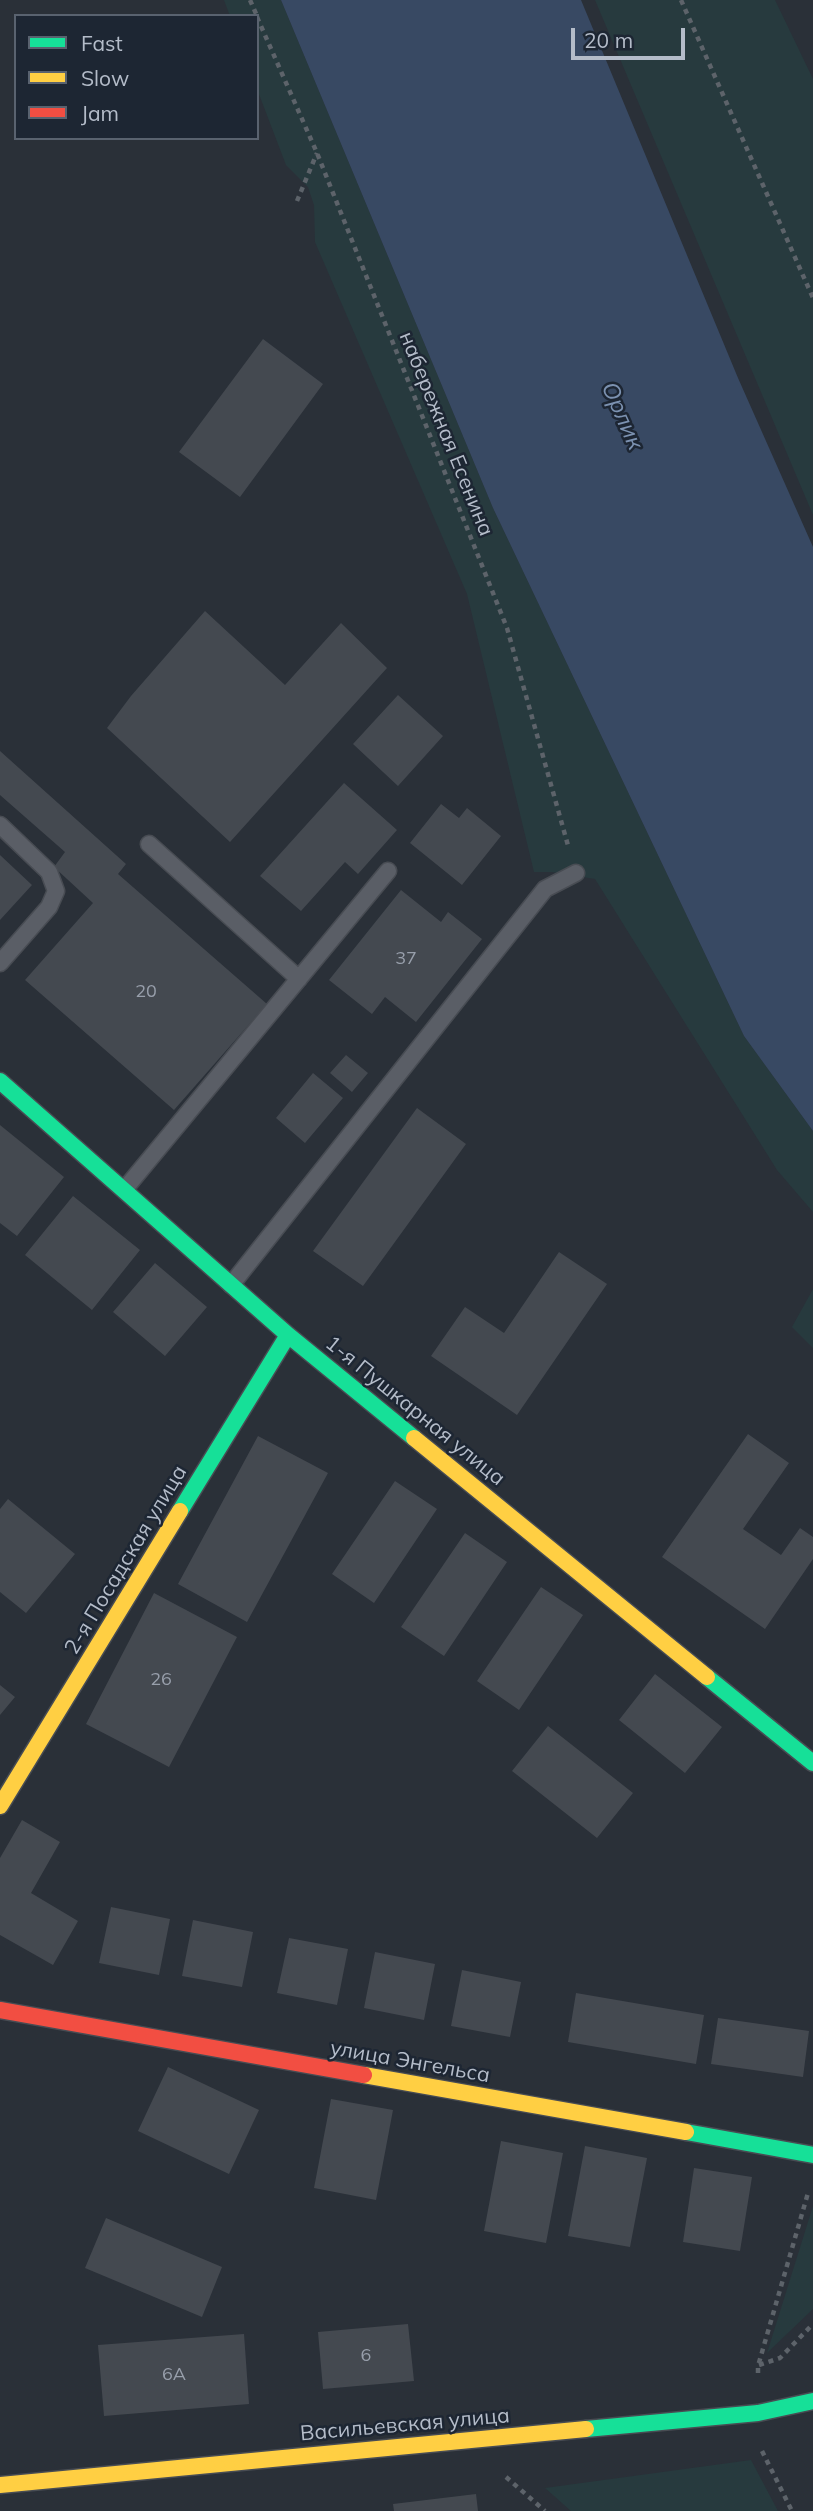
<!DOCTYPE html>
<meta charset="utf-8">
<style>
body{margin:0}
#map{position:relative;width:813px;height:2511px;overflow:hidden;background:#2a3038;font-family:Mulish,sans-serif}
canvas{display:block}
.legend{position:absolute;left:14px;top:14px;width:245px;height:126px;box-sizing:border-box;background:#1d2633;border:2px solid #59626f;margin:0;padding:9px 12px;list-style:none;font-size:21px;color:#b4bcc9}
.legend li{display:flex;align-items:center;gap:14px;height:35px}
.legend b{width:35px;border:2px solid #59626f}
.scale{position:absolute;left:571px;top:28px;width:114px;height:32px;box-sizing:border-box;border:4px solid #b4bcc9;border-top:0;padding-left:9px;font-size:21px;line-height:24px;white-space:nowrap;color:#b4bcc9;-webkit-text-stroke:5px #1d2633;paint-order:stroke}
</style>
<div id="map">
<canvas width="813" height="2511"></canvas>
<ul class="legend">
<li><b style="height:9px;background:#16e098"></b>Fast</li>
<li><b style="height:9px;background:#ffcf43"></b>Slow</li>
<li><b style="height:9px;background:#f24e42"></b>Jam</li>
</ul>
<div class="scale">20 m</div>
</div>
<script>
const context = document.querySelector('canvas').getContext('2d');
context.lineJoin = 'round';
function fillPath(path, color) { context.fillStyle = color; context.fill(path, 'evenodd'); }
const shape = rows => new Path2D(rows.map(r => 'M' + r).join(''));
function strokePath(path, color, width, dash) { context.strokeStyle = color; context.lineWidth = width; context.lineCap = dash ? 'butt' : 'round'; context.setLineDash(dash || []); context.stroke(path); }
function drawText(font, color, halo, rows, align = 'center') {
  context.font = font + ' Mulish,sans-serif'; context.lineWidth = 5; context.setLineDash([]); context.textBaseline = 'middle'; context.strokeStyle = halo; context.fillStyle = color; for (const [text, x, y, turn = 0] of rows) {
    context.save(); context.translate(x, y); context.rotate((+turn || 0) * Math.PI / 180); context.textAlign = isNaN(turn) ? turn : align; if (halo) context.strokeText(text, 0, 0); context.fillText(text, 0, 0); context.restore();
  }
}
const green = shape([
 [224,0,281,0,493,508,744,1036,813,1131,813,1212,777,1170,595,879,552,872,534,872,467,594,315,242,314,205,308,187,286,165,257,89,257,16,230,16],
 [595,0,775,0,813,79,813,515],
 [813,1289,813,1348,792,1327],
 [813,2206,813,2309,767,2353],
 [751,2460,778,2511,571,2511,545,2488]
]);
const water = shape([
 [281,0,581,0,738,378,813,547,813,1131,744,1036,493,508]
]);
const building = shape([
 [263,339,323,384,240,497,179,452],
 [205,611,285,685,341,623,387,668,230,842,107,728,131,696],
 [398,695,443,736,398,786,353,744],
 [0,751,126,864,118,874,267,1004,174,1110,25,980,93,903,54,867,65,852,0,795],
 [344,783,397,830,358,874,345,862,301,911,260,876],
 [441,804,459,818,467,808,501,836,462,885,410,843],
 [0,855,32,885,0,920],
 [401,890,441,922,448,912,482,939,416,1022,385,997,372,1014,329,980],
 [346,1055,368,1073,352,1092,330,1073],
 [313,1073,343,1098,305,1143,276,1118],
 [417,1108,466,1144,363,1286,313,1251],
 [0,1125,64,1177,17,1236,0,1223],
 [73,1196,140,1250,92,1310,25,1255],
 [559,1252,607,1284,517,1415,431,1356,465,1307,504,1333],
 [155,1263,207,1307,165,1356,113,1312],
 [748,1434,789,1463,743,1529,781,1555,800,1528,813,1537,813,1559,765,1629,662,1557],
 [258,1436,328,1473,247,1622,178,1584],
 [395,1481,437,1509,374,1603,332,1574],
 [8,1499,75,1554,26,1613,0,1592,0,1509],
 [465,1533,507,1562,444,1656,401,1627],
 [541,1587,583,1615,519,1710,477,1681],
 [154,1593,237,1637,169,1767,86,1724],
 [655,1674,722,1727,685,1773,619,1720],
 [0,1685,15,1697,0,1715],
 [548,1726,633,1793,597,1838,512,1771],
 [22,1820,60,1842,31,1893,78,1921,53,1965,0,1935,0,1858],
 [111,1907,170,1919,159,1975,99,1963],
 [193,1920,253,1932,242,1987,182,1976],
 [289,1938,348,1949,337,2005,277,1993],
 [375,1952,435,1964,424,2020,364,2008],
 [462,1970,521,1982,510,2037,451,2026],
 [576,1993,704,2015,696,2064,568,2042],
 [718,2018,809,2031,803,2077,711,2064],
 [168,2067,259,2110,229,2174,138,2131],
 [331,2099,393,2110,376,2200,314,2188],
 [501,2141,563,2153,546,2243,484,2231],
 [585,2146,647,2158,630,2247,568,2236],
 [694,2168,752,2177,740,2251,683,2242],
 [106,2218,222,2267,202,2317,85,2268],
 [408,2324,414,2381,323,2389,318,2332],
 [244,2334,249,2404,104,2416,98,2345],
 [476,2494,478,2511,394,2511,393,2504]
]);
const path = shape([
 [250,0,257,16],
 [681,0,813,298],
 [257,17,317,153,507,628,569,849],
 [297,201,317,153],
 [759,2365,780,2358,813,2324],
 [758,2373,758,2366,808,2193],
 [762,2451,792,2511],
 [506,2477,545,2511]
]);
const lane = shape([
 [0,825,49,872,56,891,49,907,0,963],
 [149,844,299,979],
 [124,1190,388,871],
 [231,1285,545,889,576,873]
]);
const fast = shape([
 [0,1081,288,1335,414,1438],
 [180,1511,288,1335],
 [707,1677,813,1763],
 [686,2132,813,2155],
 [586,2429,758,2413,813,2401]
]);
const slow = shape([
 [414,1438,707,1677],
 [0,1806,180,1511],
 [364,2075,686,2132],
 [0,2485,586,2429]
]);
const jam = shape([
 [0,2010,364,2075]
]);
const numberNames = [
 ["37",406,959],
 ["20",146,992],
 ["26",161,1680],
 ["6",366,2356],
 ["6А",174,2375]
];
const streetNames = [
 ["набережная Есенина",446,434,68],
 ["1-я Пушкарная улица",415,1411,39],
 ["2-я Посадская улица",126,1560,-59],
 ["улица Энгельса",410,2062,10],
 ["Васильевская улица",405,2425,-5]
];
const waterNames = [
 ["Орлик",622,416,66]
];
fillPath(green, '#273a3e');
fillPath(water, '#384963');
fillPath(building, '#444950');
strokePath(lane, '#484c53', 19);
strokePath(fast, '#484c53', 19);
strokePath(slow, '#484c53', 19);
strokePath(jam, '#484c53', 19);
strokePath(path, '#5d636a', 4.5, [5, 5]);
strokePath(lane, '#5a5e66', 16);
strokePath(fast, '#16e098', 16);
strokePath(slow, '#ffcf43', 16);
strokePath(jam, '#f24e42', 16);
drawText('18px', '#989fab', null, numberNames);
drawText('21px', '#b4bcc9', '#1d2633', streetNames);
drawText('italic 23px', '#7c92b1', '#1d2633', waterNames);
</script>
